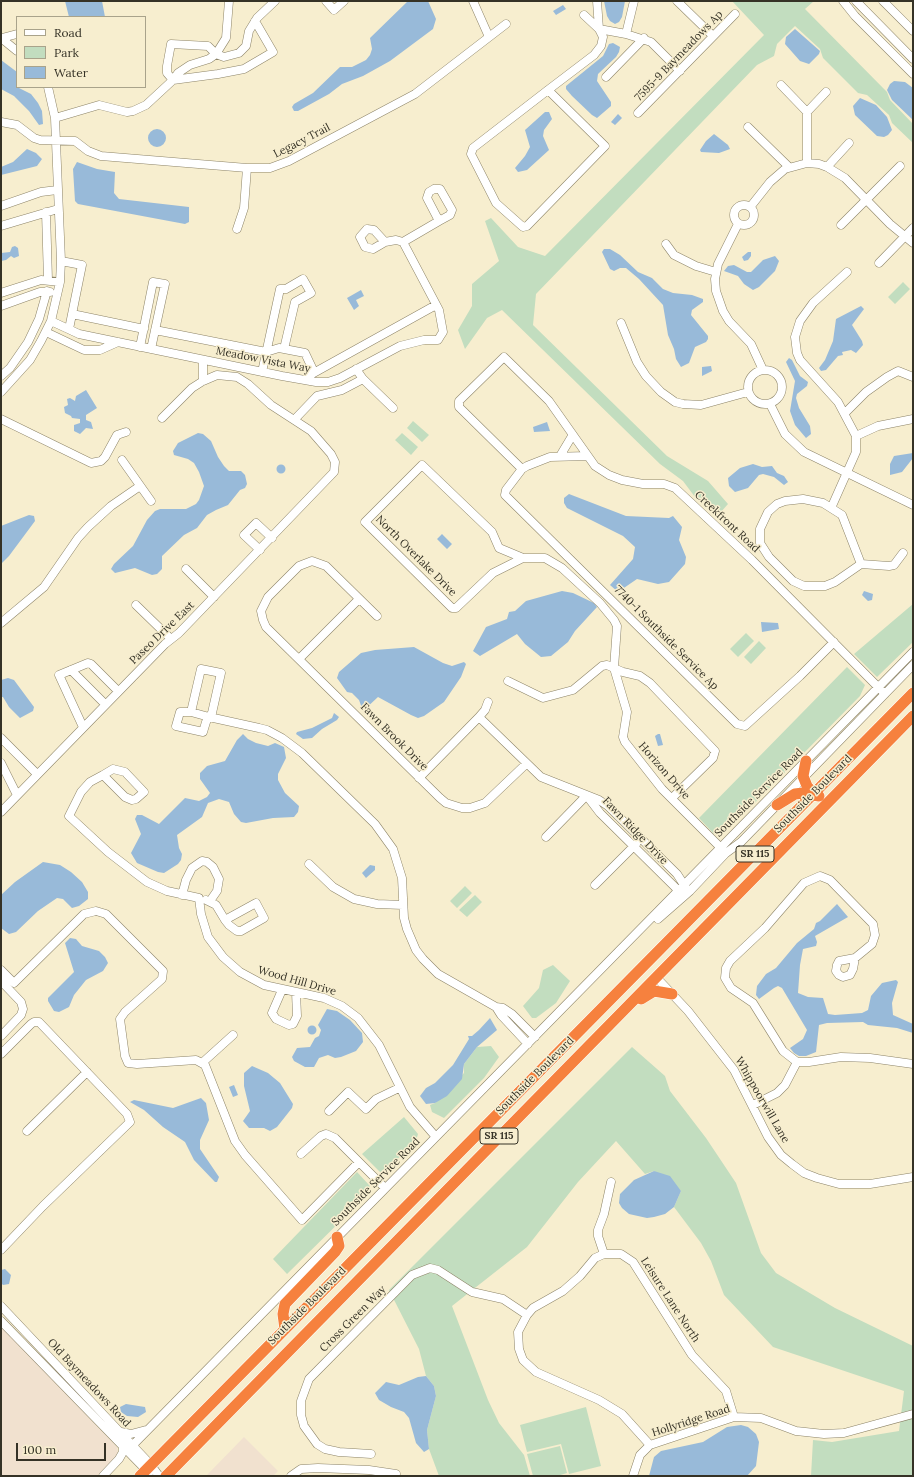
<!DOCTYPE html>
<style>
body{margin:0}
#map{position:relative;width:914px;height:1477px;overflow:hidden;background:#f7eecf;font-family:Lora,serif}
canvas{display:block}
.frame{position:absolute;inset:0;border:2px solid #353226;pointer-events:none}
.legend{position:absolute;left:16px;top:16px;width:130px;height:72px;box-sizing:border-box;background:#f7eecf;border:1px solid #a9a38b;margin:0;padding:5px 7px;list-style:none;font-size:12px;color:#353226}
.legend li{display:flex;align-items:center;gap:8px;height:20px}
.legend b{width:20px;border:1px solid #a9a38b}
.scale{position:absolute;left:16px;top:1443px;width:90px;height:18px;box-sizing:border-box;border:2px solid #353226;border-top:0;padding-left:5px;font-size:12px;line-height:14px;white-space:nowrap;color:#353226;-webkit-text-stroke:3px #f7eecf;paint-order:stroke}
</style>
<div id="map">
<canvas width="914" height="1477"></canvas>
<div class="frame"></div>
<ul class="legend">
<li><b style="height:5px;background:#fff"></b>Road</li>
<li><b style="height:11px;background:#c2ddbf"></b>Park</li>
<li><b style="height:11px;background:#98bad9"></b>Water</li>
</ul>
<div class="scale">100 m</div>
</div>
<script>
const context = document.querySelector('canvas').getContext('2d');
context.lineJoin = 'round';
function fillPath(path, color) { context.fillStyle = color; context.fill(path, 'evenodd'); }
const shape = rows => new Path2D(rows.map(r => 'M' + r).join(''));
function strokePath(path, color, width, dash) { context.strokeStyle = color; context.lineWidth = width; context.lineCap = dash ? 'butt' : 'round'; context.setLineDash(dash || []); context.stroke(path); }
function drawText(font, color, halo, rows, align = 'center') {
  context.font = font + ' Lora,serif'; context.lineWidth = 3; context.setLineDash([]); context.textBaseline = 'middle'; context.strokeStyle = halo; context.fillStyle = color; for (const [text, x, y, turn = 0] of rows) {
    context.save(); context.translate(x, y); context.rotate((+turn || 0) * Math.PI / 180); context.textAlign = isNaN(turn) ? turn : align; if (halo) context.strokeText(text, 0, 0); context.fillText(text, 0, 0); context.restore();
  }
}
const commercial = shape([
 [1,1326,117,1447,118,1452,116,1457,97,1476,1,1476],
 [244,1437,278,1471,273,1476,206,1476]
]);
const green = shape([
 [732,1,814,1,805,9,887,92,890,100,913,124,913,143,892,123,889,115,867,95,858,93,823,58,820,49,795,26,777,44,774,56,757,65,536,294,533,325,667,456,708,481,728,504,720,513,695,497,683,481,660,464,502,310,487,318,465,349,458,330,472,306,472,284,499,261,485,221,491,218,518,247,545,256,764,35],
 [903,282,910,289,895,304,888,297],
 [413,421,429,435,422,442,407,428],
 [402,433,418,447,411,455,395,440],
 [913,604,913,642,877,677,854,654],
 [746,633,754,641,738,657,730,649],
 [759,641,766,648,751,664,744,657],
 [847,667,865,685,860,696,735,823,714,834,699,818],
 [465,886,472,893,457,908,450,901],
 [475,895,482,902,467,917,459,910],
 [553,965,570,981,556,1003,536,1018,532,1018,523,1006,539,988,543,970],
 [491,1046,499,1057,484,1078,444,1118,432,1112,430,1105,435,1103,464,1073,464,1064,477,1047],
 [632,1047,665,1076,670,1091,706,1138,736,1183,761,1253,776,1273,835,1308,913,1346,913,1476,811,1476,813,1440,832,1442,899,1431,904,1391,773,1347,724,1295,711,1261,701,1243,674,1207,681,1191,654,1171,645,1174,616,1141,578,1182,527,1247,452,1306,488,1400,499,1423,524,1455,530,1476,439,1476,429,1449,427,1430,436,1396,434,1386,426,1376,419,1349,389,1290],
 [404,1117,418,1134,415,1144,381,1173,362,1154],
 [357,1172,370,1186,362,1200,287,1274,273,1259],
 [586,1407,601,1466,569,1474,561,1444,527,1452,520,1425],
 [560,1446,567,1473,557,1476,533,1476,527,1454]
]);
const water = shape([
 [65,1,102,1,105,17,69,17],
 [408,1,428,1,436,19,433,29,390,61,363,76,342,84,329,94,298,111,294,111,292,107,294,104,313,93,340,67,352,67,366,60,370,55,372,49,370,38],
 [604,1,625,1,622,17,619,22,615,24,610,21,607,16],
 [563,5,566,9,556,15,553,11],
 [795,29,820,51,819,54,809,64,800,61,785,44,786,37],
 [613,43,620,47,619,52,616,57,598,74,597,81,611,102,611,106,597,118,592,115,572,96,566,89,566,86,603,56,609,44],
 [1,60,17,72,17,87,31,94,38,103,42,111,43,124,39,125,29,111,14,96,1,89],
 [894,81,905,82,913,88,913,120,892,100,887,90,890,84],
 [860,98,876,105,887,117,892,130,888,135,884,137,877,136,855,115,853,106],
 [545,112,549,112,552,119,544,130,543,136,549,150,527,170,518,172,515,168,525,156,530,147,525,130],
 [618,114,622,118,615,125,611,122],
 '148 138a9 9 0 1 1 18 0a9 9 0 1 1-18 0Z',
 [714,134,728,145,730,149,719,153,701,152,700,150,706,141],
 [27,149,36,153,42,159,37,166,1,175,1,167,13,162],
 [77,162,97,169,115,172,114,193,119,199,189,207,189,222,185,224,78,204,75,201,73,169],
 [15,246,18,248,19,256,14,258,11,256,6,260,1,261,1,253,10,252,12,247],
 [604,249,610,249,620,255,638,272,652,278,663,289,673,293,692,295,703,299,703,302,692,310,691,315,708,336,708,339,706,342,695,347,689,363,681,367,676,359,674,349,668,335,663,305,639,279,626,268,620,268,614,271,610,269,602,252],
 [748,252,751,252,751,256,748,260,744,261,742,257],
 [775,256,779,261,775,271,759,287,753,290,744,284,738,276,724,271,728,266,734,265,747,272,751,272,763,260],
 [361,290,364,296,356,300,359,306,354,310,347,298],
 [861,306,864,309,852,325,862,341,863,345,856,353,851,350,842,352,843,355,838,356,826,370,821,371,819,368,825,360,833,341,836,319],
 [789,358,792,360,800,376,808,382,807,386,797,394,796,398,799,408,810,426,811,434,806,438,795,425,790,411,795,381,786,362],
 [711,366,712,371,702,376,702,367],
 [86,390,97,408,86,415,86,420,91,422,93,429,86,428,80,434,74,431,74,425,80,423,80,419,72,418,71,416,65,413,64,407,68,405,67,399,70,398,75,401,76,396],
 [547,422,550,431,534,432,533,427],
 [198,433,203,434,211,441,218,457,224,466,229,471,241,471,245,475,247,484,245,488,240,490,228,505,216,510,207,515,197,528,184,535,162,556,162,569,157,574,152,575,135,568,115,573,111,569,114,564,133,546,147,520,155,511,160,509,186,509,196,504,199,500,204,486,199,472,194,463,188,459,174,455,173,451,178,443],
 [913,453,913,458,902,472,890,475,890,464,894,456],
 [753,464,762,467,772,466,777,473,784,476,788,482,784,485,774,477,763,474,759,475,748,488,735,492,729,486,728,478,740,468],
 '276.5 469a4.5 4.5 0 1 1 9 0a4.5 4.5 0 1 1-9 0Z',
 [569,494,626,516,669,518,673,516,682,527,679,540,686,557,685,564,669,582,658,584,637,579,618,592,610,585,633,559,635,547,623,536,567,508,564,503,564,498],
 [29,515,34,516,35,521,9,556,1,564,1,526],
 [442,534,452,544,447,549,437,539],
 [562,591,573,593,594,603,597,607,575,631,568,642,551,656,541,657,525,644,517,634,480,656,473,651,486,627,507,619,509,612,515,611,526,601],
 [864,591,873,594,872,600,868,601,862,595],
 [761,622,778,623,779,629,762,632],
 [414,647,443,663,452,666,464,662,466,664,461,677,444,702,424,716,418,718,411,715,378,697,363,711,359,700,352,693,347,692,337,678,339,672,361,653,375,650],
 [8,678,14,680,34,707,33,711,20,718,9,707,3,697,1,697,1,680],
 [334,713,339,717,337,720,322,729,312,738,303,739,296,734,297,732,312,728,332,718],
 [243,734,248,739,256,743,268,746,275,743,284,747,286,758,278,774,278,780,285,793,299,806,298,812,294,817,273,818,246,823,241,822,234,814,229,802,219,799,208,803,202,817,177,835,179,848,182,854,181,860,178,864,164,873,158,872,137,863,131,853,141,834,135,819,137,815,142,815,159,824,185,798,199,801,207,797,210,793,200,779,200,773,207,766,225,761,237,740],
 [658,734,660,734,663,745,658,746,655,736],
 [43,862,60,865,71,872,82,882,88,892,88,899,79,906,72,908,63,899,57,898,38,911,16,932,9,934,1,928,1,895,15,882],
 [370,865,375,866,375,870,366,878,362,873],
 [837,904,848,917,815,936,817,942,816,946,803,949,800,965,798,993,808,997,823,998,828,1014,835,1015,862,1013,868,1010,871,996,882,983,896,980,898,982,892,1003,893,1015,913,1024,913,1033,897,1028,868,1025,863,1022,827,1023,819,1025,816,1052,806,1056,799,1056,794,1053,790,1048,803,1039,807,1030,782,988,778,986,774,988,759,999,756,995,757,986,766,974,776,968,797,943,814,929,816,923,820,921],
 [70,938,76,939,82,946,99,951,105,957,108,963,103,971,86,980,74,995,69,1007,59,1012,54,1011,48,1001,48,998,74,972,65,943],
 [327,1009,337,1011,350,1020,362,1033,363,1042,356,1051,341,1057,335,1058,328,1055,319,1058,314,1067,305,1067,294,1061,292,1057,297,1048,310,1047,315,1038,319,1036,321,1030,318,1025],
 [490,1018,497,1030,477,1047,464,1064,462,1079,447,1096,435,1103,426,1104,420,1096,426,1088,435,1083,453,1065,469,1039,468,1036,472,1036,479,1030],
 '307.5 1030a4.5 4.5 0 1 1 9 0a4.5 4.5 0 1 1-9 0Z',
 [252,1066,268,1073,280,1083,293,1104,292,1108,277,1127,270,1131,264,1128,249,1128,243,1121,250,1111,244,1086,244,1073],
 [234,1085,238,1095,233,1097,229,1087],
 [201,1098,206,1103,209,1120,200,1140,200,1149,219,1177,217,1182,215,1182,194,1160,185,1142,163,1127,144,1110,130,1102,134,1100,173,1108],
 [654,1171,670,1176,681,1191,674,1207,665,1214,654,1217,647,1218,629,1214,622,1208,619,1203,620,1194,634,1180],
 [5,1269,11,1275,9,1284,3,1285,1,1283,1,1270],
 [426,1376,434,1386,436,1396,427,1430,429,1449,424,1452,416,1443,409,1418,404,1412,391,1407,379,1400,375,1393,386,1382,399,1385,418,1377],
 [126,1404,145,1407,146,1412,138,1417,127,1416,121,1412,120,1407],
 [741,1425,748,1427,756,1434,759,1442,756,1466,747,1476,649,1476,654,1457,661,1451,703,1442,727,1427]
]);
const minor = shape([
 [229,1,226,38,216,54,208,46,171,44,167,66,167,73,173,80,178,73,190,65,209,59,216,54,224,57,239,53,246,46,249,31,257,18,275,1],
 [326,1,334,10,344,1],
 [473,1,489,37],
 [677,1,713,36],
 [843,1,855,16,913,74],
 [856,1,913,59],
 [883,1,913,31],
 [584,15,599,29,626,34,651,42,680,71],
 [626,34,634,1],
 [1,38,17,51],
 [2,38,17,34],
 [606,77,644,38],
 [781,85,807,112],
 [548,90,605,146,527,226,523,227,496,203,471,154,473,148,548,90],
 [548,90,594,55,601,46,603,37,599,29,597,1],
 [807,112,826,92],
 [638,113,735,14],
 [55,118,99,105,127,112,133,111,146,105,173,80,218,74,244,69,273,52,255,21],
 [1,122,17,125,34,138,40,140,75,141,88,151,101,156,247,168,270,168,289,161,415,94,506,24],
 [748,127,789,167],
 [807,163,807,112],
 [827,167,849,143],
 [434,189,440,189,452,210,450,215,439,221,427,198,429,192,434,189],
 '734 215a10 10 0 1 1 20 0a10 10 0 1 1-20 0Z',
 [1,206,41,192,57,190],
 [751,206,770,182,785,169,807,163,819,164,827,167,845,178,890,224,913,243],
 [46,212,48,280],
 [738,224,718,264,715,279,716,291,723,311,729,321,751,344,763,370],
 [841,225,900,166],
 [1,226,58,209],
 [237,229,244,208,247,168],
 [367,229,374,230,385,242,373,249,365,247,360,237,367,229],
 [385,242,396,240,403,242,439,221],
 [666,244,674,255,696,266,716,272],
 [61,261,82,265,69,329],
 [879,263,913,228],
 [1,293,41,280,60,282],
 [1,306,40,292,50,292],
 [72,314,144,329],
 [51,321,79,334,282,376,316,382,328,382,340,378,400,346,424,340,438,340,441,335,443,332,439,310,403,242],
 [621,323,637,362,646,376,661,392,675,402,683,404,701,405,748,392],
 [155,330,266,352,279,348,305,353,314,372],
 [46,332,84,350,100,350,118,342],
 [140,347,153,282,165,284,151,349],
 [356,369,363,379,393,408],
 '748 387a17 17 0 1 1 34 0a17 17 0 1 1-34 0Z',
 [262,372,280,289,286,289,303,279,311,293,295,302,284,349],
 [310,375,436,305],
 [1,376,10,368,28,342,39,319,47,291],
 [203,381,203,360],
 [1,392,30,360,41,341,51,321,60,282,61,261,55,118,48,87],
 [770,404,785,434,804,452,913,505],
 [845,413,866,392,887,377,898,371,913,377],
 [1,419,91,463,101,461,105,457,117,435,126,432],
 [295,419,317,396,342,390,363,379],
 [856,436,878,426,913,419],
 [560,456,572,436],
 [587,456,550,457,527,466,522,469,506,490,505,495,737,724,745,726,800,676,834,642],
 [122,460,151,501],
 [522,469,459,407,459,401,504,357,549,401,595,466,609,475,622,480,643,484,664,484,675,488,752,560,885,694],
 [803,499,823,503,842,515,861,564,835,582,825,586,804,586,793,581,769,557,760,543,760,529,768,512,777,504,785,501,803,499],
 [832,506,856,452,856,436,838,402,800,360,797,353,795,337,800,321,813,303,847,272],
 [260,550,244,535,256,523,272,538],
 [523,558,499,548,492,532,422,465,365,522,452,608,456,608,493,573,523,558,545,558,562,568,600,603,614,620,617,626,614,668,627,712,623,737,625,742,662,789,726,853],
 [861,564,889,566,894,565,903,553],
 [186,569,214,597],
 [136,605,171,639],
 [377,616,326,566,312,561,299,566,268,597,261,611,263,620,266,627,440,798,446,803,462,808,470,808,485,803,526,764],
 [1,623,44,587,78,538,88,527,111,506,140,486],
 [299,659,359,599],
 [71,670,105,704],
 [508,681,543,698,573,690,602,666,607,665,623,672,640,676,650,683,715,751,713,758,672,798],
 [191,712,201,669,221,673,212,713,209,717,206,722,203,732,176,726,180,712,191,712,209,717,259,728,267,730,282,738,302,753,375,824,393,849,402,878,404,918,407,929,416,950,423,959,438,974,496,1007,501,1015,528,1044],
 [479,717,541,777,599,800,608,806,677,874,686,888],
 [83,727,59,675,88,663,91,664,118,691],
 [1,738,37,774],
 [1,763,17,795],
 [113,769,125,772,144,792,136,799,132,800,125,797,103,775,113,769],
 [103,775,90,782,81,792,69,816,108,852,147,882,167,891,199,898,201,914,208,937,223,957,240,972,264,985,324,998,342,1006,358,1018,379,1045,410,1107,436,1137],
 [419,778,479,717,485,710,488,702],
 [587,796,600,813,682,894],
 [1,812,165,644,179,633,334,472,335,462,331,454,311,431,271,405,248,384,237,377,217,375,203,381,192,388,162,418],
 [546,837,586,796],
 [309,864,333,887,354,899,377,904,403,905],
 [595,885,636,844],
 [182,895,186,880,192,868,202,861,207,862,213,867,219,879,217,891,210,901],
 [206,900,216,905,225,920],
 [256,903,264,918,241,931,237,931,229,925,225,920,256,903],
 [658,919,690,891,726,853,741,842,913,665],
 [855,958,853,969,850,975,843,977,839,975,836,971,837,965,839,961,855,958,872,944,875,935,873,924,830,880,820,876,804,883,765,928,730,961,726,968,725,978,731,988,753,1003,783,1051,797,1062,809,1062,841,1057,870,1058,913,1064],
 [1,970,14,983,84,914,96,911,106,914,163,971,162,979,125,1012,120,1019,125,1056,128,1063,137,1064,196,1060,205,1065,235,1141,245,1155,302,1220,359,1162,385,1188],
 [656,977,688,1011,734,1070,768,1137,781,1155,792,1164,804,1173,817,1178,839,1184,870,1184,913,1177],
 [1,981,21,1002,23,1009,21,1015,1,1036],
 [282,990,272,1013,276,1019,289,1025,293,1024,297,1016,296,992],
 [496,1007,503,1008,512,1014,535,1037],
 [1,1054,31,1024,34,1022,39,1022,127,1114,130,1122,43,1206,1,1250],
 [202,1063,233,1035],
 [753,1105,777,1093,785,1085,797,1062],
 [329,1111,348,1092,366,1109,376,1099,399,1088],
 [27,1131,87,1072],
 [301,1154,321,1136,326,1134,335,1138,359,1162],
 [604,1254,598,1236,598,1230,604,1214,611,1182],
 [1,1306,151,1465,159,1476],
 [1,1321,149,1473],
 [121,1432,131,1434,146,1430],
 [650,1445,622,1414,599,1400,536,1372,523,1360,519,1349,518,1332,527,1315,533,1308,563,1291,580,1276,595,1258,604,1254,621,1254,633,1262,692,1355,726,1391,734,1417],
 [127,1451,913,652],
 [371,1454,339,1452,325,1449,317,1444,304,1426,301,1415,301,1401,309,1379,412,1275,430,1268,438,1270,472,1292,503,1299,527,1315],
 [103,1476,119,1459,123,1452,123,1447],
 [291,1476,301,1469,318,1468,369,1470,396,1474],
 [633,1476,640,1455,650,1445,734,1417,761,1418,796,1431,824,1434,844,1433,913,1414]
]);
const highway = shape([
 [806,761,803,776,807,786,814,794],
 [777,805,795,794,803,793,819,796],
 [641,999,654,991,672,994],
 [285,1329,283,1314,285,1304,335,1252,339,1246,337,1237],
 [140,1476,913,693],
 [166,1476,913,716]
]);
const shields = [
 [755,854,38],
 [499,1136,38]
];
const shieldNames = [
 ["SR 115",755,854],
 ["SR 115",499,1136]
];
const streetNames = [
 ["7595-9 Baymeadows Ap",679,56,-46],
 ["Legacy Trail",302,141,-27],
 ["Meadow Vista Way",263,360,11],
 ["Creekfront Road",727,522,43],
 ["North Overlake Drive",416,556,45],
 ["Paseo Drive East",162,633,-44],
 ["7740-1 Southside Service Ap",666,638,45],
 ["Fawn Brook Drive",394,737,45],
 ["Horizon Drive",664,771,49],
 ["Southside Service Road",759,793,-45],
 ["Southside Boulevard",813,794,-45],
 ["Fawn Ridge Drive",635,831,46],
 ["Wood Hill Drive",297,981,16],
 ["Southside Boulevard",535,1076,-45],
 ["Whippoorwill Lane",762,1100,60],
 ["Southside Service Road",376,1182,-45],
 ["Leisure Lane North",670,1300,57],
 ["Southside Boulevard",307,1306,-45],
 ["Cross Green Way",353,1319,-45],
 ["Old Baymeadows Road",89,1383,47],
 ["Hollyridge Road",691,1421,-18]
];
fillPath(commercial, '#f1e1cf');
fillPath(green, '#c2ddbf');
fillPath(water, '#98bad9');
strokePath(minor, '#8d8468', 9);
strokePath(highway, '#fff', 12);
strokePath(minor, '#fff', 8);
strokePath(highway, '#f6813e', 11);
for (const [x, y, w] of shields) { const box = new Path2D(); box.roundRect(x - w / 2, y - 8, w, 16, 3); context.fillStyle = '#f7eecf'; context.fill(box); strokePath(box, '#353226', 1); }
drawText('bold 10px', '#353226', null, shieldNames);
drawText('11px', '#353226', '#f7eecf', streetNames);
</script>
